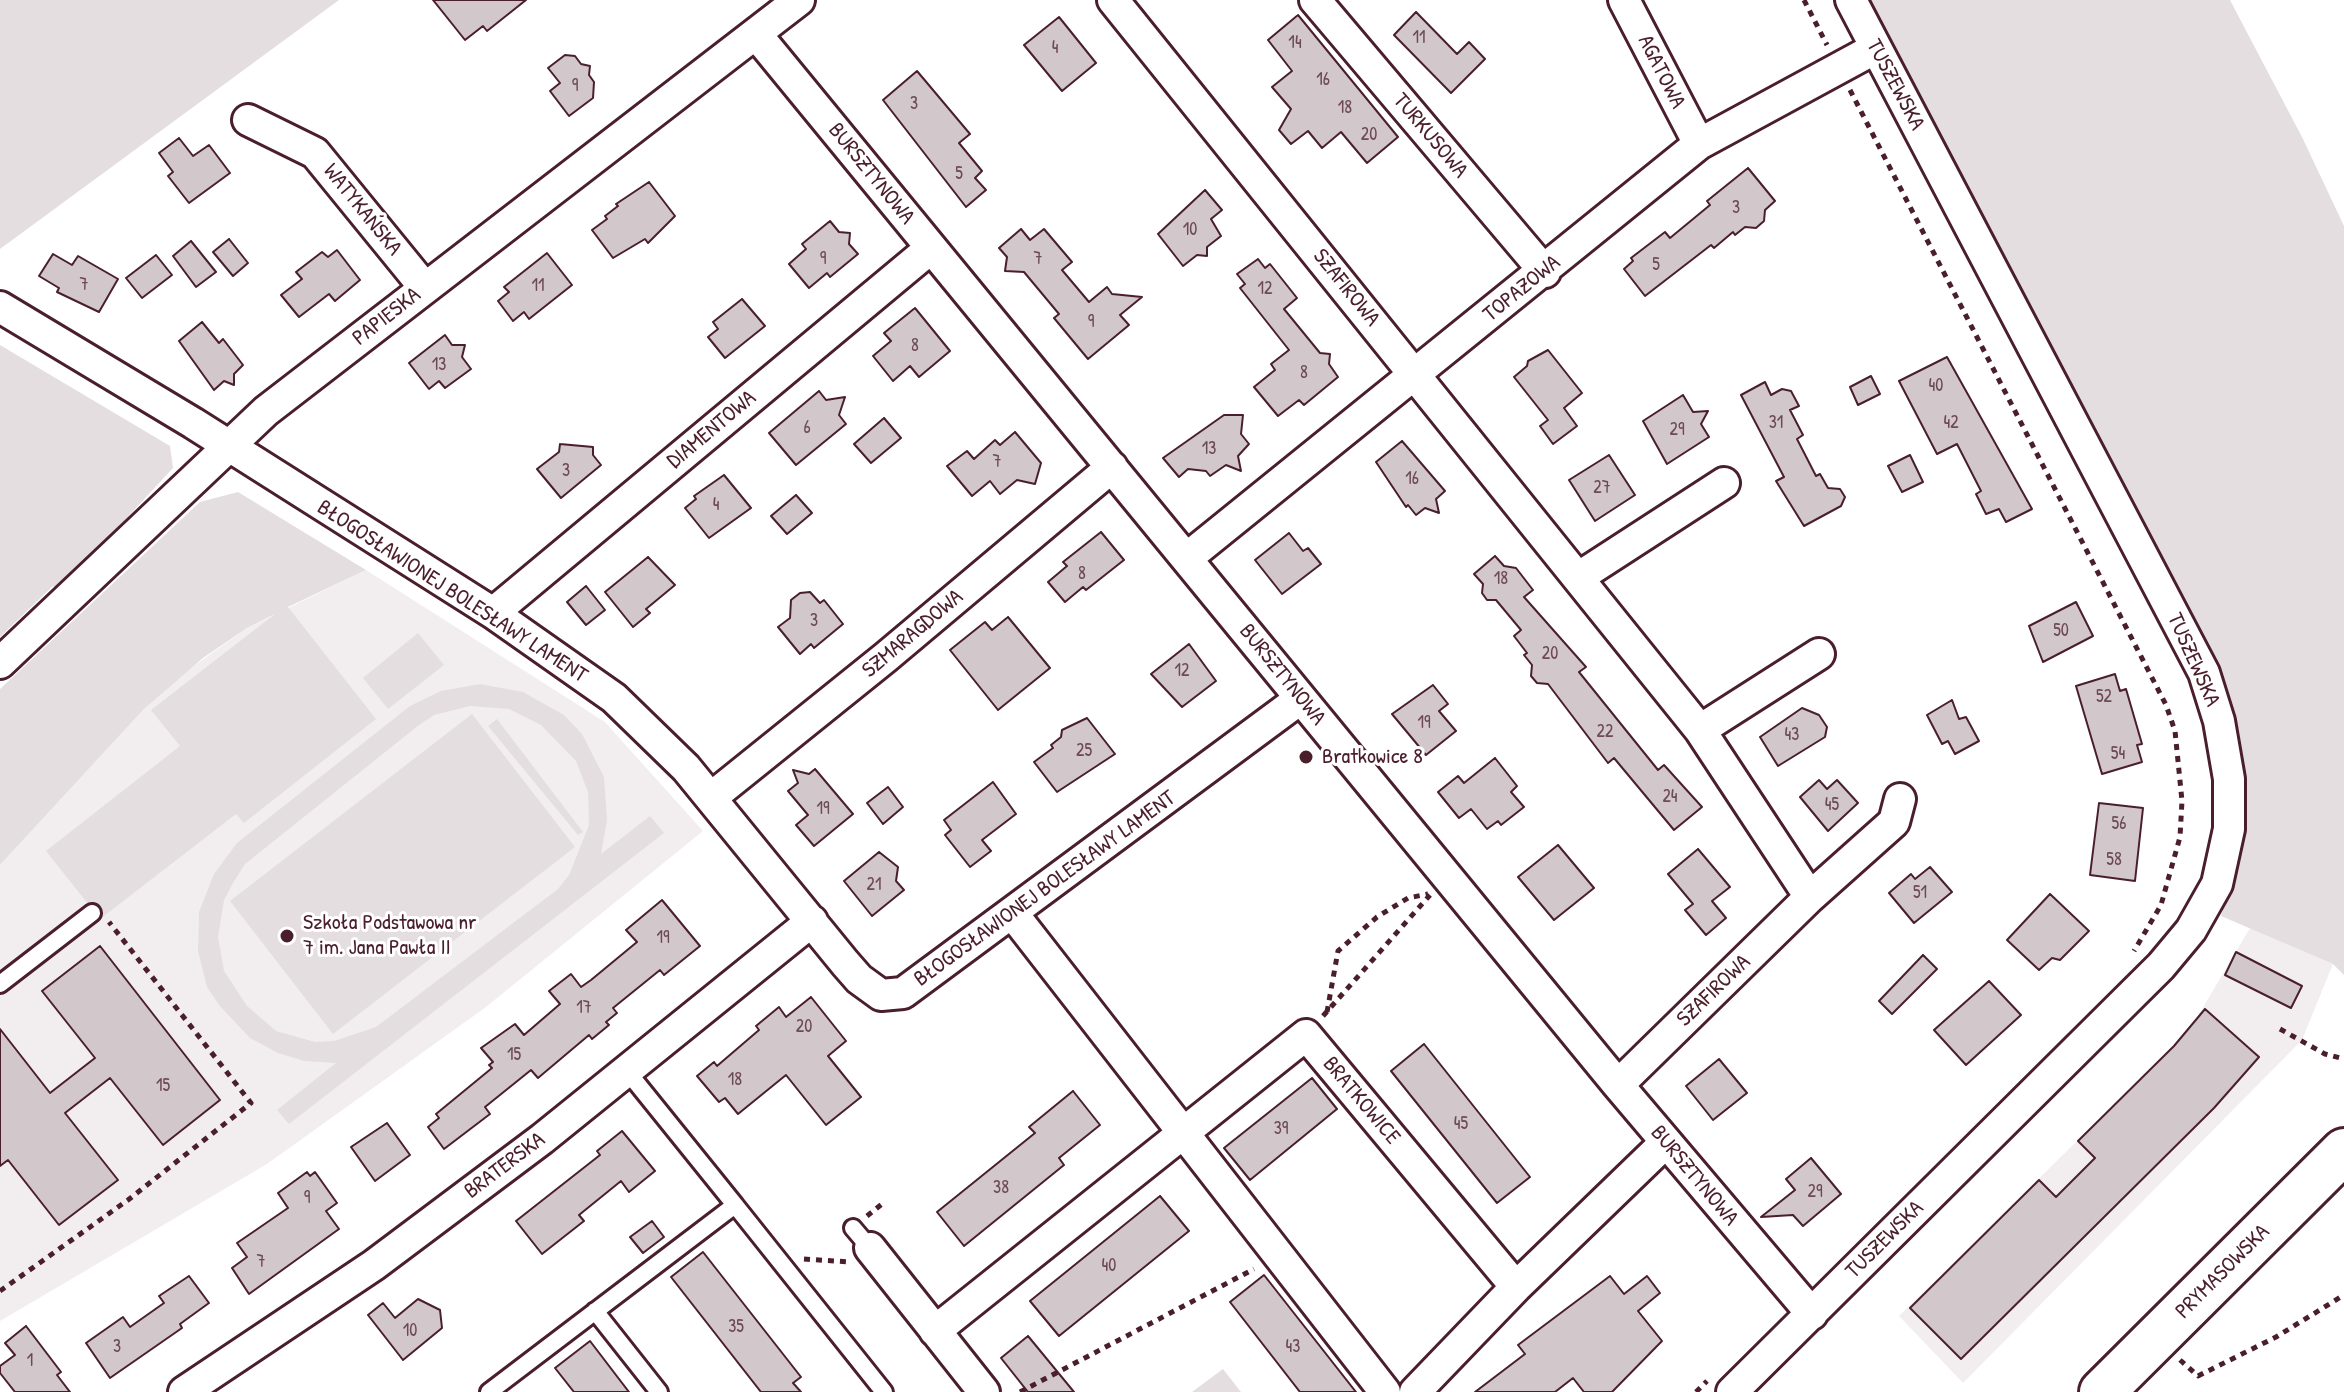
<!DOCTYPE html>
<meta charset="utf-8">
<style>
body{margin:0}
canvas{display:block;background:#fff}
</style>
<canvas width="2344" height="1392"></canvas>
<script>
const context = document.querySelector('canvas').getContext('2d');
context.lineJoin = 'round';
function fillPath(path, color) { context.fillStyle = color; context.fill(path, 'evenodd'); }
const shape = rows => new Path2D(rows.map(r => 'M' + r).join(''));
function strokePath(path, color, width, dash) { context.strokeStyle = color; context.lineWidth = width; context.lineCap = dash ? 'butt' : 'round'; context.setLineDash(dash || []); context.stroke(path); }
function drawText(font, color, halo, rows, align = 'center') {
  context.font = font + ' "Patrick Hand",sans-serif'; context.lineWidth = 6; context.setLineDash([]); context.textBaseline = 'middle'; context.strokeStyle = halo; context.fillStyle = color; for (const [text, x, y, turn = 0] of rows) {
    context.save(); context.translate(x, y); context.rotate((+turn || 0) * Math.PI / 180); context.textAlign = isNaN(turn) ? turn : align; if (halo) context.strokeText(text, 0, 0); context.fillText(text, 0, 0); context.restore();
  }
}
const built = shape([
 [366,570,605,722,703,831,486,1007,267,1164,0,1321,0,865,144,709,184,673,247,628],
 [2250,928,2333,964,2302,1040,1963,1383,1899,1316,2189,1031]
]);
const green = shape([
 [0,0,339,0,0,249],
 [1868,0,2230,0,2303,139,2344,226,2344,975,2333,964,2221,916,2242,849,2244,774,2239,731,2224,679],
 [0,345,170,446,173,468,59,591,53,586,0,637],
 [238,492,366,570,288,607,376,719,244,823,236,814,100,919,46,851,180,746,151,710,275,614,247,628,203,658,144,709,0,865,0,689,200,502],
 [418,633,444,665,388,709,363,678],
 [480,684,523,692,564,715,582,734,604,777,607,820,601,854,650,816,664,833,289,1124,277,1110,336,1063,304,1061,278,1053,250,1038,219,1005,207,987,198,951,199,912,214,874,237,843,410,706,441,691],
 [470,706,509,709,541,725,576,761,588,792,589,825,569,875,558,889,376,1027,334,1041,315,1042,276,1031,247,1006,224,971,218,937,224,900,233,883,245,864,419,725,434,715],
 [472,714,575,847,333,1034,230,901],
 [497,719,583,832,578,835,488,726],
 [1223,1369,1241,1392,1192,1392]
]);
const building = shape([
 [433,0,526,0,487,31,483,26,465,40,433,0],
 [1416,12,1457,54,1469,42,1485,59,1451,93,1394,35,1416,12],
 [1298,15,1398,137,1367,163,1341,132,1322,148,1308,131,1291,144,1279,130,1291,109,1272,87,1292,71,1268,40,1298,15],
 [1059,17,1096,63,1062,91,1024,45,1059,17],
 [565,55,575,56,581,64,590,66,589,75,594,82,593,98,569,116,550,91,560,83,548,68,565,55],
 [917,71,970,134,959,143,982,171,975,178,986,190,966,207,883,100,917,71],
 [179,138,193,156,209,145,230,173,189,203,168,176,173,172,159,153,179,138],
 [1748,168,1775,201,1765,210,1764,221,1756,228,1745,227,1735,235,1733,232,1714,248,1711,245,1645,296,1624,269,1633,261,1631,258,1665,232,1670,238,1710,205,1707,201,1748,168],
 [649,182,675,216,648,243,645,239,613,258,592,230,607,219,605,216,618,206,616,204,649,182],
 [1205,190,1222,210,1211,219,1221,236,1207,247,1207,256,1197,255,1183,266,1158,234,1205,190],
 [830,221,839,232,850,233,849,244,858,254,830,277,827,273,809,288,789,264,806,249,802,244,830,221],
 [1021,229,1030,240,1044,229,1072,262,1062,270,1089,302,1107,287,1112,294,1142,297,1120,315,1129,325,1088,359,1054,318,1059,314,1024,272,1005,271,1007,257,999,248,1021,229],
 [229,239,248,263,233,276,213,252,229,239],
 [191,241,216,272,196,287,173,256,191,241],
 [337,250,360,280,335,301,329,294,299,317,281,295,302,279,296,272,322,252,328,257,337,250],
 [547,253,572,285,529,319,524,312,513,321,498,301,509,292,504,287,547,253],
 [53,254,72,265,78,256,118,279,99,312,57,292,59,288,39,276,53,254],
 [156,255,172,275,142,298,126,278,156,255],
 [1258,259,1265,268,1270,264,1297,298,1284,309,1320,353,1330,354,1329,364,1338,377,1304,405,1299,400,1278,416,1254,387,1275,370,1271,364,1289,350,1240,288,1245,284,1237,274,1258,259],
 [742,299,765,326,725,358,708,337,718,329,713,322,742,299],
 [915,308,950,351,919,377,910,366,893,381,873,356,891,341,884,333,915,308],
 [202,322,219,343,223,339,243,365,234,374,234,385,224,381,214,390,179,341,202,322],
 [445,335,452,345,465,345,462,357,471,369,445,388,439,381,429,389,409,363,445,335],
 [1548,350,1582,393,1564,408,1577,426,1553,444,1540,426,1548,420,1514,377,1527,366,1528,361,1548,350],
 [1947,357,2032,509,2006,522,1999,509,1986,514,1976,494,1981,491,1957,444,1937,454,1899,381,1947,357],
 [1871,376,1880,394,1858,405,1850,387,1871,376],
 [1765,382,1771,395,1782,389,1791,391,1799,406,1790,410,1803,435,1797,439,1816,476,1820,474,1828,488,1840,489,1845,497,1841,506,1804,526,1776,481,1784,477,1741,395,1765,382],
 [819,391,826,400,845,397,839,415,846,424,796,465,769,433,819,391],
 [1683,395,1693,412,1708,411,1701,424,1709,437,1667,464,1643,421,1683,395],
 [1224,415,1243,415,1241,434,1249,444,1238,456,1241,471,1226,465,1210,476,1206,471,1188,469,1179,477,1163,458,1224,415],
 [884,418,901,438,871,463,854,444,884,418],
 [1015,432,1041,463,1035,484,1017,480,1000,494,990,481,972,496,947,466,967,451,974,459,995,440,1000,445,1015,432],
 [1402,441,1445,491,1436,499,1439,513,1425,508,1416,515,1408,505,1406,507,1376,462,1402,441],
 [560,444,593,447,593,455,601,465,561,498,537,469,559,452,560,444],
 [1609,455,1635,495,1595,521,1569,480,1609,455],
 [1910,455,1923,482,1902,492,1888,466,1910,455],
 [724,475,751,508,709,538,685,508,696,499,694,496,724,475],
 [796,495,812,513,787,534,771,516,796,495],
 [1101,532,1124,560,1086,590,1083,587,1065,602,1048,582,1067,566,1063,562,1101,532],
 [1289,533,1303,551,1308,548,1321,564,1282,594,1255,560,1289,533],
 [1495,556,1504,566,1516,568,1533,590,1524,597,1586,667,1579,672,1658,770,1664,765,1702,807,1674,830,1614,758,1608,763,1548,684,1537,683,1531,676,1532,665,1524,655,1527,653,1514,636,1521,630,1496,600,1487,600,1482,593,1483,584,1474,574,1495,556],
 [648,557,675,585,646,609,650,613,633,627,605,592,648,557],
 [586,586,605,610,586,625,567,602,586,586],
 [810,592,820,603,824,600,843,624,814,648,811,644,800,654,778,627,790,618,791,600,800,593,810,592],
 [2076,602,2093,636,2043,662,2029,626,2076,602],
 [1008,617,1050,668,998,710,950,650,985,622,992,630,1008,617],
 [1189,644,1216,681,1182,707,1151,674,1189,644],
 [2115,674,2120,691,2126,689,2142,744,2137,745,2142,762,2102,774,2076,686,2115,674],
 [1433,685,1448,704,1439,711,1456,731,1426,755,1392,714,1433,685],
 [1952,700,1959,719,1966,717,1979,741,1955,754,1948,741,1942,744,1927,715,1952,700],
 [1802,708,1819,715,1827,727,1825,737,1778,766,1760,737,1802,708],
 [1087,718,1115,754,1057,792,1034,762,1053,748,1051,745,1061,737,1062,730,1087,718],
 [1495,758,1517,786,1511,792,1524,807,1501,825,1498,821,1487,829,1471,809,1459,818,1438,792,1458,776,1464,783,1495,758],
 [815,769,853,814,814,846,796,825,808,815,788,791,798,783,793,770,809,774,815,769],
 [1819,780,1827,789,1837,780,1858,803,1828,831,1800,797,1819,780],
 [993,782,1016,814,982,840,991,851,970,867,945,835,951,830,944,820,993,782],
 [888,787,903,807,883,824,867,803,888,787],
 [2099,803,2143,808,2135,881,2090,875,2099,803],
 [1558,845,1594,888,1554,920,1518,877,1558,845],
 [1698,849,1730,887,1712,901,1726,918,1706,935,1685,910,1693,904,1668,874,1698,849],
 [879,852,898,867,896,881,904,890,872,916,844,881,879,852],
 [1930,867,1952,892,1914,923,1889,893,1911,874,1915,879,1930,867],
 [2050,894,2089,931,2060,960,2052,958,2039,970,2007,940,2050,894],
 [662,900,700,946,664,975,660,970,613,1008,617,1013,606,1022,609,1025,592,1039,589,1035,538,1078,531,1070,485,1107,490,1114,444,1149,428,1127,439,1118,436,1114,492,1068,489,1065,493,1062,481,1048,515,1024,524,1035,560,1004,549,991,571,974,581,987,591,980,637,942,626,930,662,900],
 [100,946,220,1100,163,1145,110,1078,65,1113,118,1180,59,1225,8,1160,0,1166,0,1029,50,1093,95,1058,42,991,100,946],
 [2236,952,2302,986,2291,1008,2225,975,2236,952],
 [1923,955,1937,969,1892,1014,1879,1001,1923,955],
 [1989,981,2021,1015,1966,1065,1934,1030,1989,981],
 [811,997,846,1041,828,1056,861,1097,826,1125,786,1075,738,1114,725,1098,719,1102,697,1076,714,1062,717,1066,759,1030,756,1026,779,1007,786,1017,811,997],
 [2205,1009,2259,1057,2214,1108,1961,1359,1910,1308,2039,1180,2056,1197,2095,1158,2078,1141,2174,1046,2205,1009],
 [1424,1044,1530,1177,1497,1203,1391,1071,1424,1044],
 [1719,1059,1747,1093,1713,1120,1686,1086,1719,1059],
 [1312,1078,1337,1109,1250,1180,1224,1148,1312,1078],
 [1073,1091,1100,1125,1059,1158,1064,1165,964,1246,937,1212,1035,1133,1029,1127,1073,1091],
 [387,1123,410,1155,375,1181,351,1147,387,1123],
 [622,1131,655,1171,629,1192,621,1181,579,1215,584,1221,542,1254,516,1221,600,1155,597,1151,622,1131],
 [1811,1158,1841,1194,1803,1226,1793,1215,1761,1217,1795,1190,1786,1179,1811,1158],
 [307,1172,310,1176,315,1172,337,1203,326,1211,339,1229,249,1294,232,1268,247,1257,237,1243,288,1208,278,1193,307,1172],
 [1160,1196,1189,1231,1059,1336,1030,1301,1160,1196],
 [652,1221,664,1237,643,1253,630,1237,652,1221],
 [703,1252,801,1377,793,1383,801,1392,761,1392,671,1277,703,1252],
 [1264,1275,1356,1392,1300,1392,1230,1302,1264,1275],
 [189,1276,209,1303,180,1324,182,1328,110,1378,86,1343,123,1317,130,1327,164,1303,159,1296,189,1276],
 [1610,1276,1624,1294,1647,1276,1660,1293,1638,1311,1662,1341,1612,1392,1584,1392,1573,1378,1555,1392,1475,1392,1525,1354,1518,1345,1610,1276],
 [418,1299,440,1310,442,1328,403,1360,368,1315,383,1303,395,1318,418,1299],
 [26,1326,61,1372,57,1375,70,1392,15,1392,0,1373,0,1366,15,1355,5,1343,26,1326],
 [1028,1336,1074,1392,1028,1392,1001,1358,1028,1336],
 [590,1341,629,1392,574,1392,555,1368,590,1341]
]);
const path = shape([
 [1804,0,1827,45],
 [1850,90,2166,705,2175,731,2182,801,2180,837,2161,905,2134,951],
 [1327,1012,1338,951,1377,917,1408,898,1428,894],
 [1323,1016,1430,895],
 [2280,1029,2325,1054,2344,1059],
 [867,1216,882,1204],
 [804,1259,850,1262],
 [0,1291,128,1200,251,1103,109,922],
 [2180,1360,2198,1376,2276,1337,2344,1295],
 [1020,1392,1254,1269],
 [1696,1392,1707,1381]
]);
const lane = shape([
 [0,984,92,913],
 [627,1071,735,1205],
 [853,1228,870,1248],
 [595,1311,659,1392],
 [489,1392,735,1205,884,1392]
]);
const street = shape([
 [1113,0,1700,730,1810,897,1618,1085],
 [1315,0,1545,272],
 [1624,0,1699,144],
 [756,34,1618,1085,1812,1314],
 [248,120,315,153,425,288],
 [0,307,193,423,493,613,614,698,686,768,845,963,859,979,881,995,903,993,1300,699],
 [1187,558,1699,144,1876,48],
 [1579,577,1724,483],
 [493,613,931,248],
 [0,663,266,411,799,0],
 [1700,730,1819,654],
 [712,797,886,657,1112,467],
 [1810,897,1894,822,1900,799],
 [1013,914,1385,1392],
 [870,1248,984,1392],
 [1516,1287,1666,1142],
 [935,1331,1306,1035,1516,1287,1415,1392],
 [184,1392,374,1265,542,1139,812,921],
 [1732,1392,2161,966,2191,930,2217,884,2229,829,2229,779,2219,721,2204,673,1851,0]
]);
const primary = shape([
 [2102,1392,2344,1151]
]);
const markers = [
 [1306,757,8,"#4a1f2b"],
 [287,936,8,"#4a1f2b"]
];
const numberNames = [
 ["11",1419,38],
 ["14",1295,43],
 ["4",1055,48],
 ["16",1323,80],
 ["9",575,86],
 ["3",914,104],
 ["18",1345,108],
 ["20",1369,135],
 ["5",959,174],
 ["3",1736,208],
 ["10",1190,230],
 ["9",823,259],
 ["7",1038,259],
 ["5",1656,265],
 ["7",84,285],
 ["11",538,286],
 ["12",1265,289],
 ["9",1091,322],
 ["8",915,346],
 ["13",439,365],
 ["8",1304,373],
 ["40",1936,386],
 ["31",1776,423],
 ["42",1951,423],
 ["6",807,428],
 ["29",1677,430],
 ["13",1209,449],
 ["7",997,462],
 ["3",566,471],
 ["16",1412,479],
 ["27",1602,488],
 ["4",716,505],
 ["8",1082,574],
 ["18",1501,579],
 ["3",814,621],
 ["50",2061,631],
 ["20",1550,654],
 ["12",1182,671],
 ["52",2104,697],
 ["19",1424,723],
 ["22",1605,732],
 ["43",1792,735],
 ["25",1084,751],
 ["54",2118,754],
 ["24",1670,797],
 ["45",1832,805],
 ["19",823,809],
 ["56",2119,824],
 ["58",2114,860],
 ["21",874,885],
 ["51",1920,893],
 ["19",663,938],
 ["17",584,1008],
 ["20",804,1027],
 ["15",514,1055],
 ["18",735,1080],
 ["15",163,1086],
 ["45",1461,1124],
 ["39",1281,1129],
 ["38",1001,1188],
 ["29",1815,1192],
 ["9",307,1198],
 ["7",261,1262],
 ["40",1109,1266],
 ["35",736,1327],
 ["10",410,1331],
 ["3",117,1347],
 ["43",1293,1347],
 ["1",30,1361]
];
const streetNames = [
 ["AGATOWA",1661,72,63],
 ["TUSZEWSKA",1895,85,62],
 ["TURKUSOWA",1430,136,50],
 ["BURSZTYNOWA",871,174,51],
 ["WATYKAŃSKA",362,210,51],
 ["SZAFIROWA",1346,288,51],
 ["TOPAZOWA",1522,289,-39],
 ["PAPIESKA",387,317,-38],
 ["DIAMENTOWA",712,430,-40],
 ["BŁOGOSŁAWIONEJ BOLESŁAWY LAMENT",452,592,33],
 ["SZMARAGDOWA",913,634,-40],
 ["TUSZEWSKA",2193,660,66],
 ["BURSZTYNOWA",1282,675,51],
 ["BŁOGOSŁAWIONEJ BOLESŁAWY LAMENT",1045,889,-36],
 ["SZAFIROWA",1714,991,-44],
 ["BRATKOWICE",1361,1101,50],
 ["BRATERSKA",505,1166,-37],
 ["BURSZTYNOWA",1694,1176,50],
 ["TUSZEWSKA",1885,1240,-45],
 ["PRYMASOWSKA",2223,1272,-45]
];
const poiNames = [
 ["Bratkowice 8",1322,757],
 ["Szkoła Podstawowa nr",303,923],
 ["7 im. Jana Pawła II",303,948]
];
fillPath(built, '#f2eeef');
fillPath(green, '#e5dee0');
fillPath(building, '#d2c7cb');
strokePath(building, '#4a1f2b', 2);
strokePath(lane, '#4a1f2b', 22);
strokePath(street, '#4a1f2b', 36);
strokePath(primary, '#4a1f2b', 50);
strokePath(path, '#4a1f2b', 5, [6, 6]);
strokePath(lane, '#fff', 16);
strokePath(street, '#fff', 30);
strokePath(primary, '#fff', 44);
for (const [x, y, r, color] of markers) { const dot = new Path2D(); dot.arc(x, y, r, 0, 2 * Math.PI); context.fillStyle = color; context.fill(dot); strokePath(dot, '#fff', 3); }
drawText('18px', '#6c4953', null, numberNames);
drawText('22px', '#4a1f2b', '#fff', streetNames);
drawText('22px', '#4a1f2b', '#fff', poiNames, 'left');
</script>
